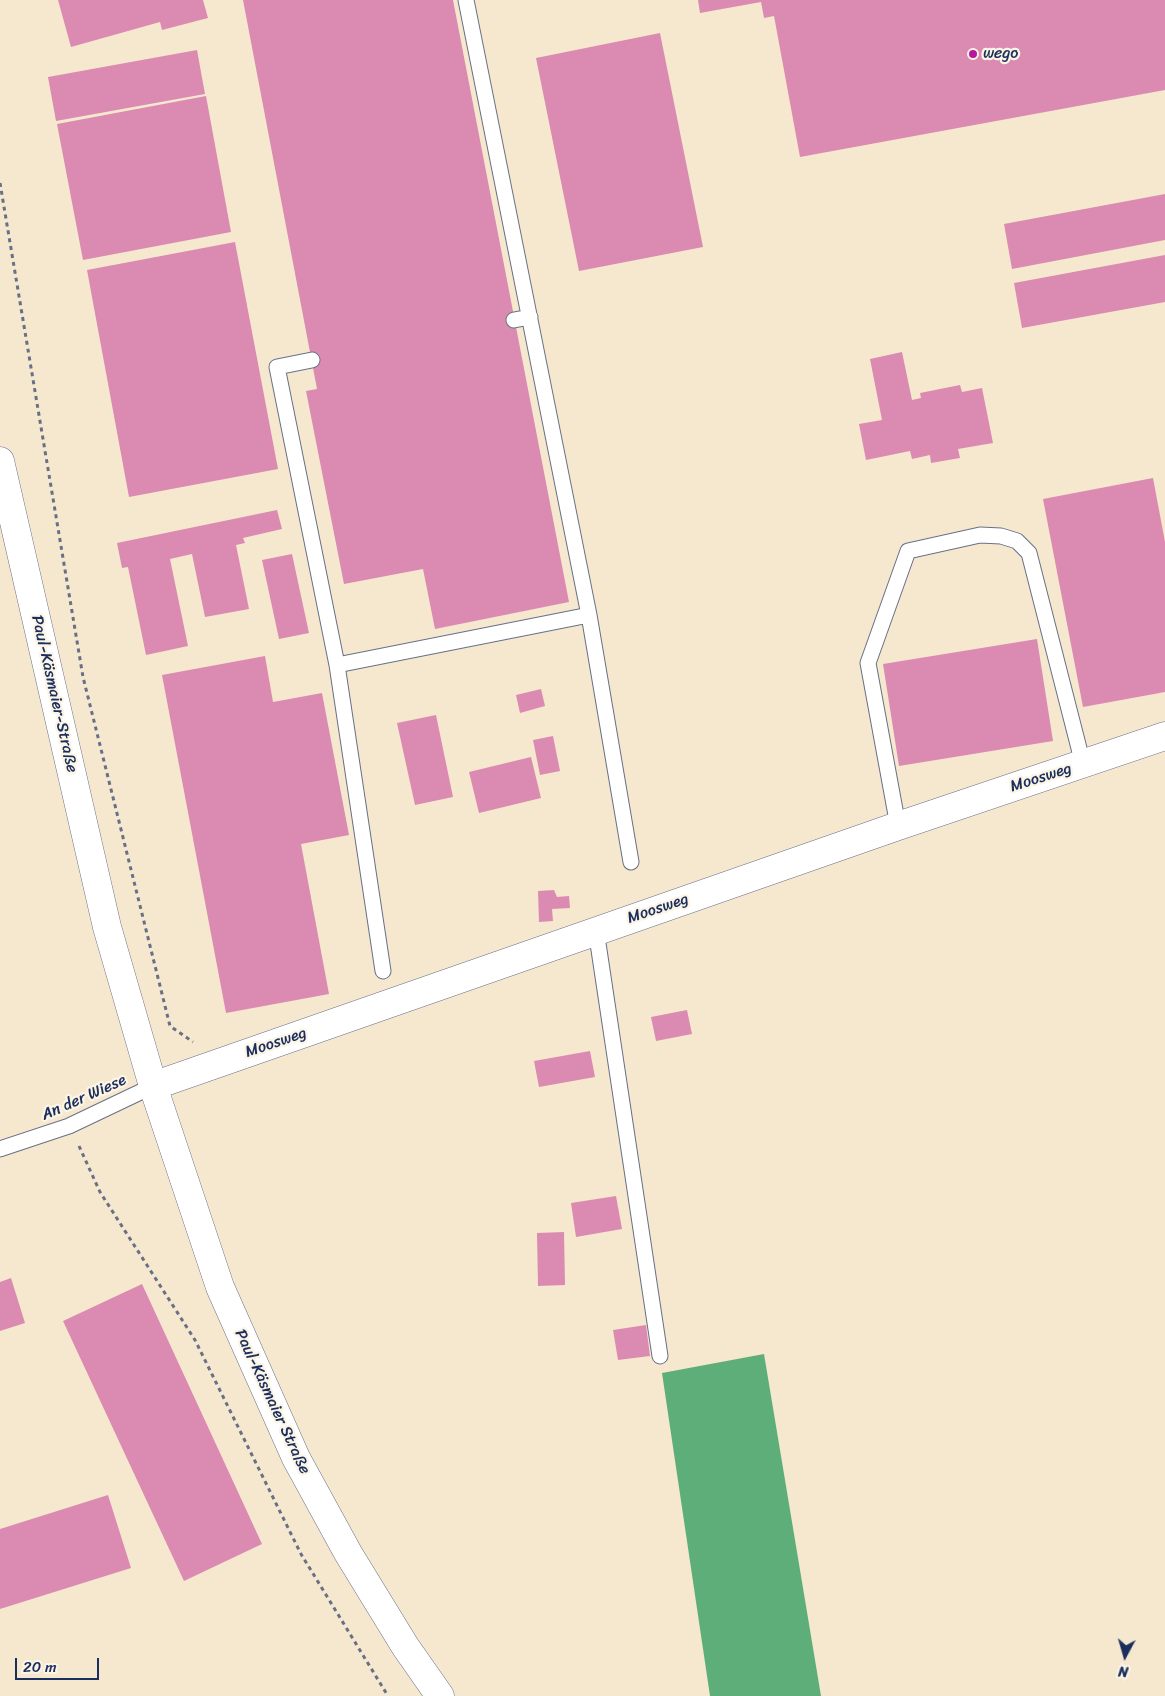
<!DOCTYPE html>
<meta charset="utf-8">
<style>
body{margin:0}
#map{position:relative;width:1165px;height:1696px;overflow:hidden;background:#f6e8cf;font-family:Sriracha,sans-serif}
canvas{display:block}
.north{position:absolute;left:1100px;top:1631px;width:50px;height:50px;-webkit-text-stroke:4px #fcf5e5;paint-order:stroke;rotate:186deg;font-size:14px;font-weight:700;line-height:20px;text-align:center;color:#1b2f5e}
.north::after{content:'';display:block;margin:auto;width:18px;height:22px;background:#1b2f5e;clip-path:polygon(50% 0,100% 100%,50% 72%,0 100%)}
.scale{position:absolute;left:15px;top:1658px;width:84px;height:22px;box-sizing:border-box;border:2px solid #1b2f5e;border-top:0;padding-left:6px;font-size:15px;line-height:18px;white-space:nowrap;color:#1b2f5e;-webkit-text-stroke:4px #fcf5e5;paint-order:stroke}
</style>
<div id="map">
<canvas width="1165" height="1696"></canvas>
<div class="north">N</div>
<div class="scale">20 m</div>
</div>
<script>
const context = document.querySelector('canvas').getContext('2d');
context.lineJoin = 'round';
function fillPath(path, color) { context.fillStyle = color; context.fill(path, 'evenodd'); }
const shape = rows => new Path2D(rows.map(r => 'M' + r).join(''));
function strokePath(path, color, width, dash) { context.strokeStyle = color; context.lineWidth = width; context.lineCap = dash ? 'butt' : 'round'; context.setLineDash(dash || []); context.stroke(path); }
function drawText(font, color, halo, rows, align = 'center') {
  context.font = font + ' Sriracha,sans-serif'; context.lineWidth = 4.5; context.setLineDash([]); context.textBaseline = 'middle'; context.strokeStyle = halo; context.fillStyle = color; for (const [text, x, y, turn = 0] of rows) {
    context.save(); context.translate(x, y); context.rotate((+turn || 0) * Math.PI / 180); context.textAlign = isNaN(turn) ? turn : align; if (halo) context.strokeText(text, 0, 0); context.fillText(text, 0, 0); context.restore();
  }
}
const forest = shape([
 [764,1354,821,1696,710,1696,662,1373]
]);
const building = shape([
 [58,0,203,0,208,18,162,30,160,22,71,47],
 [243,0,453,0,569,602,435,629,423,569,344,584,306,391,317,389],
 [698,0,1165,0,1165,90,800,157,774,16,764,18,761,2,700,13],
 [660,33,703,247,579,271,536,58],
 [197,50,205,94,56,121,48,77],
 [206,96,231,232,83,260,57,124],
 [1165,194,1165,240,1012,269,1004,224],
 [235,242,278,469,129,497,87,270],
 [1165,255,1165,302,1022,328,1014,283],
 [902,352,912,400,921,398,920,393,960,385,962,392,982,388,993,443,958,449,960,458,931,463,930,455,912,459,910,451,866,460,859,424,882,420,870,359],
 [1153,478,1165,542,1165,692,1083,707,1043,499],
 [277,510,282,529,243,538,245,543,236,545,249,609,205,617,192,554,170,559,188,646,146,655,128,567,122,568,117,543],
 [292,554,309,633,279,639,262,560],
 [1037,639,1053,741,899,766,883,664],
 [265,656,273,702,322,693,349,835,301,844,329,994,226,1013,162,675],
 [541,689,545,706,520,713,516,695],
 [436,715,453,797,415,805,397,723],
 [553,736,560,771,540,775,533,740],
 [531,757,541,798,479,813,469,772],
 [554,890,557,897,569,896,570,908,552,909,553,921,539,922,538,891],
 [687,1010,692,1034,656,1041,651,1017],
 [590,1051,595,1077,539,1087,534,1061],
 [616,1196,622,1229,576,1237,571,1203],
 [564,1232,565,1285,538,1286,537,1233],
 [11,1278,25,1323,0,1331,0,1282],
 [142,1284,262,1544,184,1581,63,1321],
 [646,1325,650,1356,618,1360,613,1330],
 [108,1495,131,1568,0,1609,0,1529]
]);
const path = shape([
 [0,183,83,677,170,1026,193,1042],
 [79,1146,100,1192,195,1340,301,1554,388,1696]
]);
const lane = shape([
 [514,320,530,317],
 [312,360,277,367,337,665,589,615,466,0],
 [589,615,631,862],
 [337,665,383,971],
 [898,826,868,663,908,551,980,535,1001,536,1017,541,1029,553,1083,764],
 [596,930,660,1356],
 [0,1149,69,1126,153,1086]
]);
const street = shape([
 [153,1086,898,826,1165,736]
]);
const secondary = shape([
 [0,461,107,927,153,1086,220,1287,296,1458,348,1553,405,1646,440,1696]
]);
const markers = [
 [973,54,5,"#b5179e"]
];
const poiNames = [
 ["wego",983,54]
];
const streetNames = [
 ["Paul-Käsmaier-Straße",54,694,77],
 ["Moosweg",1041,778,-18],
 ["Moosweg",658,909,-19],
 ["Moosweg",276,1043,-19],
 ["An der Wiese",84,1098,-24],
 ["Paul-Käsmaier Straße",272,1402,65]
];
fillPath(forest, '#5eae7a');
fillPath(building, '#db8bb1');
strokePath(lane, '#687086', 17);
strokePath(street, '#687086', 29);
strokePath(secondary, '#687086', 29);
strokePath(path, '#687086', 3, [4, 4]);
strokePath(lane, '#fff', 15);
strokePath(street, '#fff', 28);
strokePath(secondary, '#fff', 28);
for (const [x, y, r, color] of markers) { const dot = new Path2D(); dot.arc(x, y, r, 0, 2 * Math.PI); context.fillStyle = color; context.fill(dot); strokePath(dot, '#fcf5e5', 2); }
drawText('16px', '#1b2f5e', '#fcf5e5', poiNames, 'left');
drawText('16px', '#1b2f5e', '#fcf5e5', streetNames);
</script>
